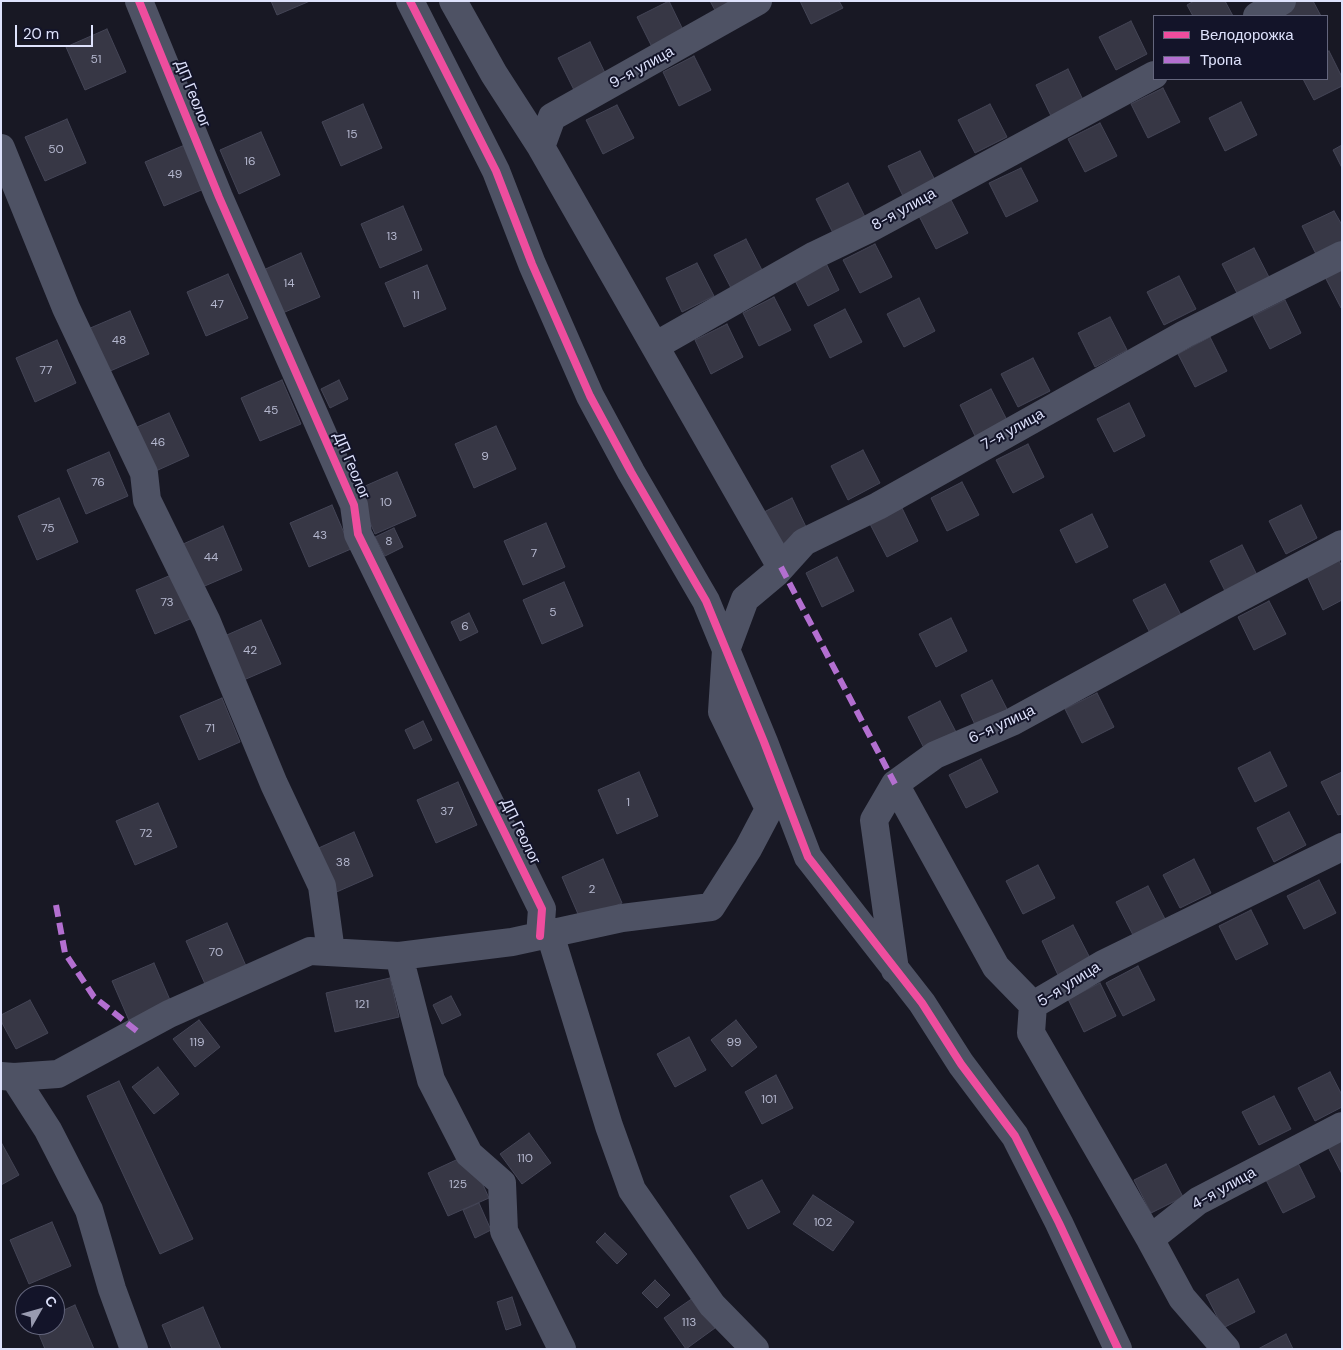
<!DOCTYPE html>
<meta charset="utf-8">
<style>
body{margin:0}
#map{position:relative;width:1343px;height:1350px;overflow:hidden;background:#181824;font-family:"DM Sans",sans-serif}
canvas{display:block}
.frame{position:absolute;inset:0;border:2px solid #dee2fc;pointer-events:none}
.legend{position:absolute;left:1153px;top:15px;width:175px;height:65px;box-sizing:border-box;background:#131429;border:1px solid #64667d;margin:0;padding:6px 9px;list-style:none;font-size:15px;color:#dee2fc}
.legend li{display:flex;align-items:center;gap:10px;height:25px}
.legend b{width:25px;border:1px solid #64667d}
.north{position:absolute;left:15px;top:1285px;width:50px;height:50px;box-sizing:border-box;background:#131429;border:1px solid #64667d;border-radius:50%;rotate:52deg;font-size:14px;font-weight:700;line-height:20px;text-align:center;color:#dee2fc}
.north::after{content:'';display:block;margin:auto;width:18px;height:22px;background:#999bb0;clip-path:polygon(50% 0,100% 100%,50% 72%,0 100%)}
.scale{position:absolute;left:15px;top:25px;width:78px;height:22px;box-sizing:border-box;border:2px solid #dee2fc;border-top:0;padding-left:6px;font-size:15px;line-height:18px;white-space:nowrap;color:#dee2fc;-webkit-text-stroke:4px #131429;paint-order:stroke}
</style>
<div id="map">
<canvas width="1343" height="1350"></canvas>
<div class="frame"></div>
<ul class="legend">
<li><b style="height:6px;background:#ef4d9e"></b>Велодорожка</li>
<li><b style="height:6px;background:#b36fd0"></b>Тропа</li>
</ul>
<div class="north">С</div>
<div class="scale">20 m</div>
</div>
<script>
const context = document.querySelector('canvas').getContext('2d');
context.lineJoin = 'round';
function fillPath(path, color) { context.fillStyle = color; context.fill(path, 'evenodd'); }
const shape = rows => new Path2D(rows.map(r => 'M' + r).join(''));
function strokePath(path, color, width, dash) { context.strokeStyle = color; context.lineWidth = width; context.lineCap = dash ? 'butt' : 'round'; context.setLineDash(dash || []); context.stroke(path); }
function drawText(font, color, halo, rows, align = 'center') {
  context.font = font + ' "DM Sans",sans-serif'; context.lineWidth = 4; context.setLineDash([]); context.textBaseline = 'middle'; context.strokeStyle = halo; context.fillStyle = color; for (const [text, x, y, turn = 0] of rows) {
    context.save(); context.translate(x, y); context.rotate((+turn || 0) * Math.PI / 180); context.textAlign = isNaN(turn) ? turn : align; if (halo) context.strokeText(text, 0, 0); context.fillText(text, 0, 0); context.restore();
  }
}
const building = shape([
 [271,1,310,1,277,15,271,1],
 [669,1,685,34,654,51,637,17,669,1],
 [710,1,738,1,716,12,710,1],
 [800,1,839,1,843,8,811,24,800,1],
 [1194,1,1225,1,1233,16,1193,16,1187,5,1194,1],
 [1288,1,1313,1,1321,16,1281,16,1288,1],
 [1131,21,1147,54,1116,70,1099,37,1131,21],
 [107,29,126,72,85,90,66,47,107,29],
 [590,42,606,75,575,92,558,58,590,42],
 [1329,51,1342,77,1342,86,1314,100,1303,79,1327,79,1327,52,1329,51],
 [694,56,711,90,679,106,663,72,694,56],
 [1068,69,1084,102,1052,118,1036,85,1068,69],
 [1163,88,1180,122,1148,138,1131,104,1163,88],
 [1241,102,1257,135,1225,151,1209,118,1241,102],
 [363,104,382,148,341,166,322,122,363,104],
 [990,104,1007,137,975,153,958,120,990,104],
 [617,105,634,138,603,154,586,120,617,105],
 [67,119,86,163,45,181,25,137,67,119],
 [1100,123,1117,156,1085,172,1068,139,1100,123],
 [261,132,280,175,239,194,220,150,261,132],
 [187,144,206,188,164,206,145,162,187,144],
 [1342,145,1342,168,1333,150,1342,145],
 [920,151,937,184,905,200,888,166,920,151],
 [1021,168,1038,201,1006,217,989,183,1021,168],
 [848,183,865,217,833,233,816,199,848,183],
 [951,200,968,233,936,249,919,216,951,200],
 [403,206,422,250,380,268,361,224,403,206],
 [1334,211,1342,225,1342,248,1319,260,1302,226,1334,211],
 [746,239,763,272,731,288,714,255,746,239],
 [875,244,892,277,860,293,843,260,875,244],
 [1254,248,1271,281,1239,297,1222,264,1254,248],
 [301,253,320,297,278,315,259,272,301,253],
 [823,257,839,290,808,306,791,273,823,257],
 [697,263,714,296,682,312,666,278,697,263],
 [427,265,446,309,404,327,385,283,427,265],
 [1342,266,1342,308,1341,308,1324,275,1342,266],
 [228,274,248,318,206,336,187,292,228,274],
 [1179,276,1196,309,1164,325,1147,292,1179,276],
 [774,297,791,330,759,346,743,313,774,297],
 [919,298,935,331,904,347,887,314,919,298],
 [1285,300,1301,333,1270,349,1253,316,1285,300],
 [845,309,862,342,830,358,814,325,845,309],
 [130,311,149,354,108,372,88,329,130,311],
 [1110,317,1127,350,1095,367,1078,333,1110,317],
 [727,324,743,357,711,374,695,340,727,324],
 [1210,337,1227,371,1195,387,1178,354,1210,337],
 [57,340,76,383,35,402,16,358,57,340],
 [1033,358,1050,391,1018,407,1001,374,1033,358],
 [282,380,301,424,260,441,241,398,282,380],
 [339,380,348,399,330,408,321,389,339,380],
 [991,389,1008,422,976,438,960,405,991,389],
 [1129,403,1145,436,1114,452,1097,419,1129,403],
 [169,413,189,456,147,475,128,431,169,413],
 [496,426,516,469,474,488,455,444,496,426],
 [1028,444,1044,477,1013,493,996,460,1028,444],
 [863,450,880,483,848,500,831,466,863,450],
 [109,452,128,496,86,514,67,470,109,452],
 [397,472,416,516,375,534,356,490,397,472],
 [962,482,979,515,947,531,931,498,962,482],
 [59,498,78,542,37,560,18,516,59,498],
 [792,498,808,531,776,547,760,514,792,498],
 [332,505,351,549,309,567,290,523,332,505],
 [1301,505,1317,538,1286,554,1269,521,1301,505],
 [902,508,918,541,887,557,870,524,902,508],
 [1092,514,1108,547,1076,563,1060,530,1092,514],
 [546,523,565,567,523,585,504,541,546,523],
 [223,526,242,570,200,588,181,545,223,526],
 [394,528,403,547,385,556,375,537,394,528],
 [1242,545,1259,579,1227,595,1210,561,1242,545],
 [837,557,854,591,822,607,806,573,837,557],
 [1339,560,1342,567,1342,600,1323,610,1307,576,1339,560],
 [178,572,197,616,155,634,136,590,178,572],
 [564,582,583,626,542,644,523,600,564,582],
 [1165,584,1182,617,1150,633,1133,600,1165,584],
 [1269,601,1286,634,1254,650,1238,617,1269,601],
 [469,613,478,632,460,641,451,622,469,613],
 [951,618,967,651,936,667,919,634,951,618],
 [261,620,281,664,239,682,220,638,261,620],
 [992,680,1009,713,977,729,961,695,992,680],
 [1097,693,1114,727,1082,743,1065,709,1097,693],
 [222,698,240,742,199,760,180,716,222,698],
 [940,701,957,734,925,750,908,717,940,701],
 [423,721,432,740,414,749,405,730,423,721],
 [1270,752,1287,786,1255,802,1238,768,1270,752],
 [981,759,998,792,966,808,949,775,981,759],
 [639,772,658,816,617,834,598,790,639,772],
 [1342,772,1342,814,1338,815,1321,782,1342,772],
 [458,782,477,825,436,843,417,800,458,782],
 [158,803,177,847,135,865,116,821,158,803],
 [1289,812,1306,845,1274,862,1257,828,1289,812],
 [354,832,373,876,332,894,312,851,354,832],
 [603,859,622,903,581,921,562,877,603,859],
 [1194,859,1211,893,1180,908,1163,875,1194,859],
 [1038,865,1055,898,1023,914,1006,881,1038,865],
 [1319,880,1336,913,1304,929,1287,896,1319,880],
 [1148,886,1165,919,1133,935,1116,902,1148,886],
 [1251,910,1268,944,1236,960,1219,926,1251,910],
 [227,923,246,966,205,984,186,941,227,923],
 [1073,925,1090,958,1058,975,1042,941,1073,925],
 [154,963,173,1007,131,1025,112,981,154,963],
 [1138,966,1155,1000,1123,1016,1106,983,1138,966],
 [390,978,399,1017,335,1032,326,993,390,978],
 [1100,983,1116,1016,1084,1032,1068,999,1100,983],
 [451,996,461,1015,442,1024,433,1005,451,996],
 [30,1000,48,1033,16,1049,1,1021,1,1015,30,1000],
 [199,1020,220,1047,195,1067,173,1039,199,1020],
 [736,1020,757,1047,732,1067,711,1040,736,1020],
 [689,1037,706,1070,675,1087,657,1054,689,1037],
 [158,1067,179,1094,154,1114,132,1087,158,1067],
 [1330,1072,1342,1095,1342,1107,1315,1121,1298,1088,1330,1072],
 [776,1075,793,1108,762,1124,745,1092,776,1075],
 [119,1081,193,1239,160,1254,87,1096,119,1081],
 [1274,1096,1291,1129,1259,1145,1242,1112,1274,1096],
 [529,1133,551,1163,522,1184,500,1154,529,1133],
 [1342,1140,1342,1174,1328,1147,1342,1140],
 [1,1142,19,1175,1,1185,1,1142],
 [469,1154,489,1198,448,1216,428,1173,469,1154],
 [1298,1163,1315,1197,1283,1213,1266,1180,1298,1163],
 [1166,1164,1183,1197,1151,1213,1134,1180,1166,1164],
 [762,1180,780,1212,748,1229,730,1196,762,1180],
 [813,1195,854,1222,833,1251,793,1224,813,1195],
 [479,1203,491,1230,475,1238,463,1210,479,1203],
 [52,1222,71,1266,29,1284,10,1240,52,1222],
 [605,1233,627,1254,617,1264,596,1242,605,1233],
 [1238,1279,1255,1312,1223,1328,1206,1295,1238,1279],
 [655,1280,670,1295,657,1308,642,1293,655,1280],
 [512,1297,521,1325,506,1330,497,1302,512,1297],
 [693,1298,715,1328,686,1349,664,1318,693,1298],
 [75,1305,94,1349,45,1349,35,1325,55,1325,55,1314,75,1305],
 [203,1307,221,1349,172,1349,162,1325,203,1307],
 [1286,1334,1293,1349,1258,1349,1286,1334]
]);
const street = shape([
 [139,1,219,197,354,505,358,534,542,909,540,936],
 [410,1,496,171,532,264,590,396,631,472,706,601,764,742,808,857,922,1003,961,1064,1015,1136,1059,1223,1118,1349],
 [453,1,494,74,541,147,781,567],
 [1257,16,1282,1],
 [541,147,552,117,758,1],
 [1,148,66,308,144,473,147,500,207,622,274,784,322,886,331,952],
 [655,346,815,255,867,230,1154,75],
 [895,784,874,820,895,970],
 [769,809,722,712,726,650,745,599,776,573,804,542,878,506,1185,334,1342,255],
 [550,934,609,1126,632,1190,712,1305,755,1349],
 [399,956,431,1080,469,1154,502,1183,504,1231,562,1349],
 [1033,1005,996,967,895,784,935,755,1012,722,1222,607,1342,544],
 [1,1076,14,1077,58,1074,169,1014,310,951,399,956,512,942,622,918,711,907,748,849,777,794],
 [14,1077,48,1130,89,1210,112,1289,134,1349],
 [1150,1239,1031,1033,1033,1005,1103,964,1342,847],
 [1226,1349,1182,1298,1150,1239,1198,1201,1342,1126]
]);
const quiet = shape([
 [781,567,895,784],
 [56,905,65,953,94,997,137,1031]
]);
const cycleway = shape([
 [139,1,219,197,354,505,358,534,542,909,540,936],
 [410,1,496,171,532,264,590,396,631,472,706,601,764,742,808,857,922,1003,961,1064,1015,1136,1059,1223,1118,1349]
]);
const numberNames = [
 ["51",96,60],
 ["15",352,135],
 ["50",56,150],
 ["16",250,162],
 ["49",175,175],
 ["13",392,237],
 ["14",289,284],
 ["11",416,296],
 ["47",217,305],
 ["48",119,341],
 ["77",46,371],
 ["45",271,411],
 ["46",158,443],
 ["9",485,457],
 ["76",98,483],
 ["10",386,503],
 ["75",48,529],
 ["43",320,536],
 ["8",389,542],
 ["7",534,554],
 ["44",211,558],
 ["73",167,603],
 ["5",553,613],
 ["6",465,627],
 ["42",250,651],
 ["71",210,729],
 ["1",628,803],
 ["37",447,812],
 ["72",146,834],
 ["38",343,863],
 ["2",592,890],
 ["70",216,953],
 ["121",362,1005],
 ["119",197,1043],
 ["99",734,1043],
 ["101",769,1100],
 ["110",525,1159],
 ["125",458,1185],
 ["102",823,1223],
 ["113",689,1323]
];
const streetNames = [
 ["9-я улица",642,68,-29],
 ["ДП Геолог",192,94,68],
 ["8-я улица",904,210,-29],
 ["7-я улица",1013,430,-29],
 ["ДП Геолог",351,466,67],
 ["6-я улица",1002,725,-25],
 ["ДП Геолог",520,832,64],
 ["5-я улица",1069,985,-32],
 ["4-я улица",1224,1189,-29]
];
fillPath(building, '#373745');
strokePath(building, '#444556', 1);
strokePath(street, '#4e5264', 28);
strokePath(quiet, '#b36fd0', 6, [12, 6]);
strokePath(cycleway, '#ef4d9e', 8);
drawText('12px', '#b4b7ce', null, numberNames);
drawText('15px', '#dee2fc', '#131429', streetNames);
</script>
